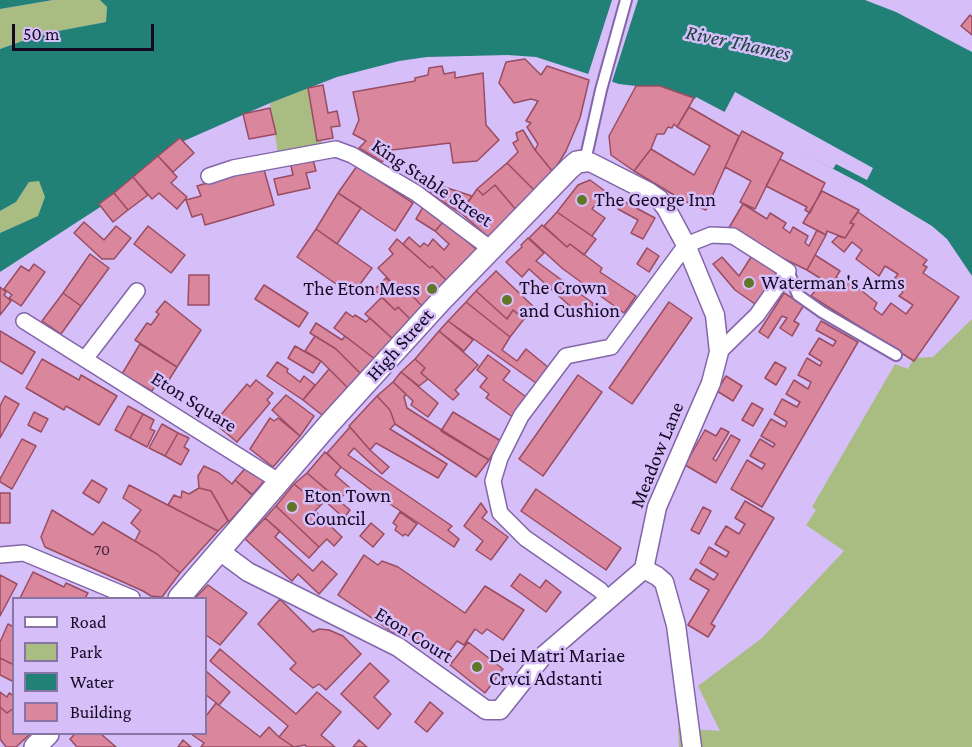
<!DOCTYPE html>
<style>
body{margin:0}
#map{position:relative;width:972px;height:747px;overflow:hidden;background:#d6bef9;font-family:"Crimson Pro",serif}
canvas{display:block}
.legend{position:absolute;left:12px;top:597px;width:195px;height:138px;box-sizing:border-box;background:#d6bef9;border:2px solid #8875a3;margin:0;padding:8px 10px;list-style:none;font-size:18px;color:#140822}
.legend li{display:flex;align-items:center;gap:12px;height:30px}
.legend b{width:30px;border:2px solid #8875a3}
.scale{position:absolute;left:12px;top:24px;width:142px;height:27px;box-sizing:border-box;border:3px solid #140822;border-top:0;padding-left:8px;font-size:18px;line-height:21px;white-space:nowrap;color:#140822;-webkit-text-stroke:4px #d6bef9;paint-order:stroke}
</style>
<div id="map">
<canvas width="972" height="747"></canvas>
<ul class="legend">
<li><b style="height:8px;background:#fff"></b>Road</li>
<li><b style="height:16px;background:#a9bc82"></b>Park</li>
<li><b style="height:16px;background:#228176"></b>Water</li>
<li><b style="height:16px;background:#da869c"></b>Building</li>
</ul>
<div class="scale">50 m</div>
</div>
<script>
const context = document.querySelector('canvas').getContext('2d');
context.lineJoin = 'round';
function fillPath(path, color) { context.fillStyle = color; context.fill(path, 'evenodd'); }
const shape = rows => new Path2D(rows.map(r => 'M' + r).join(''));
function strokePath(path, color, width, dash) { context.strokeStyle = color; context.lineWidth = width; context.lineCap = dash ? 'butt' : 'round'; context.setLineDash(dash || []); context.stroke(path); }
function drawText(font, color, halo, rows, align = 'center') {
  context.font = font + ' "Crimson Pro",serif'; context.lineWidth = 5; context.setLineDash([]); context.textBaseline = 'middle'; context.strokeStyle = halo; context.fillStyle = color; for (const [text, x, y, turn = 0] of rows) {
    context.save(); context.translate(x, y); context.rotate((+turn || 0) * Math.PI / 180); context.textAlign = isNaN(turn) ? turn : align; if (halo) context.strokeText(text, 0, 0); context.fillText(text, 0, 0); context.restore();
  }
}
const green = shape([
 [53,0,100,0,107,7,106,22,42,34,0,49,0,9],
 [312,86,322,144,278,154,270,103],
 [39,180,46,198,39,216,0,233,0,211,16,202,29,182],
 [972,319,972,747,679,747,678,728,720,731,698,686,762,638,844,551,806,525,816,510,812,507,895,364,908,369,914,358,933,357]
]);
const water = shape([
 [0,0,53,0,0,9],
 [100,0,865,0,896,12,972,52,972,276,947,239,932,226,862,184,696,97,695,99,661,86,636,86,619,84,536,57,508,55,427,57,399,61,337,77,270,103,177,144,183,145,108,202,0,272,0,233,38,216,45,197,39,181,29,182,16,202,0,211,0,49,42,34,106,22,107,7]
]);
const pier = shape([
 [612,0,638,0,611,85,587,78],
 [735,92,873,168,867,180,836,164,833,169,724,113]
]);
const building = shape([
 [970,15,972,17,972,35,961,26,970,15],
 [525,59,541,75,547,66,589,80,580,118,566,151,553,172,535,150,538,144,527,127,531,123,526,121,538,101,531,99,514,103,499,83,506,62,525,59],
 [442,66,444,74,455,72,455,78,483,73,486,125,499,140,477,161,453,163,450,143,392,150,382,162,359,148,366,141,353,134,359,120,353,92,415,81,415,78,428,75,429,68,442,66],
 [323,85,328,113,337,111,340,126,331,127,333,138,317,141,308,88,323,85],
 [636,86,660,86,694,98,677,127,674,124,672,128,668,127,664,134,657,134,651,149,634,171,611,155,609,136,636,86],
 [689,107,739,136,706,210,684,201,634,171,651,149,694,175,710,146,677,127,689,107],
 [270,108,276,134,249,139,243,114,270,108],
 [523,130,535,150,553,172,535,191,507,163,518,152,513,143,518,140,516,133,523,130],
 [742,131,783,153,755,209,740,202,751,181,725,167,742,131],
 [180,138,194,153,173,172,158,156,180,138],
 [158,156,177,177,171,183,187,197,177,209,159,193,152,199,133,177,158,156],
 [312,156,316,171,306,173,310,188,278,195,274,179,293,175,290,161,312,156],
 [780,159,825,183,810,213,805,210,807,207,766,186,780,159],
 [507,163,535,191,517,211,495,185,483,195,477,189,507,163],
 [263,166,274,205,205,225,202,214,192,217,186,200,201,196,197,186,263,166],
 [357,166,413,203,395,231,338,193,357,166],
 [133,177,148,195,128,210,114,193,133,177],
 [590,180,605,191,592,209,605,218,592,236,557,212,578,185,590,180],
 [435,184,472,196,461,213,430,194,435,184],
 [495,185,517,211,488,237,461,213,477,189,483,195,495,185],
 [822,191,859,210,850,223,854,224,845,238,827,231,826,235,803,223,822,191],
 [114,193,128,210,113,222,99,204,114,193],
 [338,193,361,208,337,244,316,229,338,193],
 [623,201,655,218,643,239,631,233,638,220,618,209,623,201],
 [743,204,767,219,770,213,786,223,783,228,790,233,793,227,808,236,805,243,809,246,817,230,826,235,807,270,727,231,743,204],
 [423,207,444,221,435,231,416,219,423,207],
 [557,212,596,239,584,255,570,244,567,247,544,226,557,212],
 [858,212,927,260,923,265,927,267,923,273,959,297,914,361,811,296,823,280,807,270,815,255,840,271,836,277,844,283,847,279,877,303,874,309,882,315,891,303,906,314,913,305,899,296,903,292,891,283,898,274,885,266,879,276,856,259,862,250,852,242,844,252,832,242,838,236,845,238,854,224,850,223,858,212],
 [444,221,477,250,447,281,432,266,430,268,403,244,409,237,420,247,424,243,428,246,433,239,444,250,449,244,435,231,444,221],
 [84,222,104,240,116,226,131,238,114,259,102,259,74,233,84,222],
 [542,225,567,247,570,244,602,268,600,272,636,296,624,313,563,269,529,238,542,225],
 [148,226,185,255,171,273,134,244,148,226],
 [316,229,372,268,352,295,297,257,316,229],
 [528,238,544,253,536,261,594,304,582,317,529,269,522,277,506,262,522,247,521,245,528,238],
 [397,239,430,268,432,266,447,281,422,306,403,286,399,290,378,268,393,254,389,249,397,239],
 [647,248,659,256,649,272,637,264,647,248],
 [90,254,109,268,81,306,63,293,90,254],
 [753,254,778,271,755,304,735,290,713,264,722,257,739,276,753,254],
 [34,264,45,272,21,306,9,298,12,295,4,289,21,266,29,271,34,264],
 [496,271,535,308,528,317,524,319,513,310,507,319,476,291,496,271],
 [189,275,209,275,209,305,188,305,189,275],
 [386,278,399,290,403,286,422,306,410,319,398,307,395,310,374,290,386,278],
 [264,285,308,313,299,327,255,299,264,285],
 [0,287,6,292,4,295,11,301,0,315,0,287],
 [476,291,507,319,513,310,524,319,510,337,466,302,476,291],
 [63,293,81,306,61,334,42,321,63,293],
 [784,293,804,305,794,321,799,324,792,336,780,328,787,318,782,316,768,338,759,332,784,293],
 [382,297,395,310,398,307,410,319,393,339,365,314,382,297],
 [165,301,201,330,177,367,135,340,147,323,151,325,159,314,156,312,165,301],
 [466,302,510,337,502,350,517,361,526,349,549,368,536,383,448,321,466,302],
 [669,302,692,318,632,404,609,388,669,302],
 [346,312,353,317,355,315,366,322,370,318,393,339,375,359,334,328,346,312],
 [448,321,473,340,464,351,439,331,448,321],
 [821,321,858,342,762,507,731,489,747,460,762,469,765,464,750,456,760,439,773,447,775,444,761,436,771,419,785,427,787,422,774,414,782,399,797,407,800,402,786,394,794,380,808,389,811,382,798,375,807,358,820,366,822,362,809,354,819,338,833,346,836,341,816,330,821,321],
 [316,323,342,340,345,336,375,359,361,374,336,349,310,333,316,323],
 [0,331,35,352,22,374,0,361,0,331],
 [439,331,478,365,455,390,459,394,453,400,421,373,425,368,415,359,439,331],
 [315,336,336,349,361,374,348,388,321,361,305,351,315,336],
 [140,344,177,367,164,388,156,384,152,391,122,374,140,344],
 [295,346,321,361,313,373,288,358,295,346],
 [488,355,510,371,503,380,529,399,514,418,486,398,489,394,480,387,487,378,477,370,488,355],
 [42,359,79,380,81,375,117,396,99,425,66,406,64,410,26,388,42,359],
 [415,359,425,368,421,373,428,379,419,386,401,372,415,359],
 [277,362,288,369,287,372,300,382,304,376,315,385,303,400,267,376,277,362],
 [775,362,786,368,776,385,765,378,775,362],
 [329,369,348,388,322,415,303,400,329,369],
 [401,372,438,403,428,417,411,405,413,401,393,382,401,372],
 [578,375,602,392,543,476,519,459,578,375],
 [726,376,742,386,733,401,717,391,726,376],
 [256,380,273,393,267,400,270,403,237,442,214,423,247,384,250,387,256,380],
 [393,382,406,394,404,397,407,408,489,460,476,477,395,424,390,410,377,396,393,382],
 [286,395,314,416,300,436,272,410,286,395],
 [5,396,19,404,0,438,0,406,5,396],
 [377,396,390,410,395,424,390,429,447,464,438,478,376,443,370,450,349,426,377,396],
 [752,403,763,409,753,426,742,420,752,403],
 [128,406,143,414,130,438,115,430,128,406],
 [34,412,48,419,41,432,28,425,34,412],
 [453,412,501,441,489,460,441,431,453,412],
 [143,414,154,420,150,429,155,431,147,447,130,438,143,414],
 [270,418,274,421,278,418,300,436,273,467,250,449,270,418],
 [162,424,178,433,165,456,149,448,162,424],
 [350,427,370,450,389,467,382,474,354,448,348,455,452,526,448,530,459,539,454,547,387,502,341,467,327,453,350,427],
 [721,428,729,432,713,459,716,461,731,435,740,440,716,483,685,465,705,430,716,436,721,428],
 [178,433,189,438,184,447,189,450,181,465,165,456,178,433],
 [22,439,36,446,12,489,0,482,0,479,22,439],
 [325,452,341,467,335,475,350,488,339,500,307,473,325,452],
 [249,464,266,479,252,495,235,480,249,464],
 [204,466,219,473,232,484,235,480,253,495,229,522,211,491,199,488,198,476,204,466],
 [307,473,350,510,344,518,325,501,320,506,294,484,307,473],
 [92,480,107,489,99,503,83,493,92,480],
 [294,484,320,506,315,511,342,537,334,546,327,539,319,547,276,506,294,484],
 [129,485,218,531,180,573,157,554,135,541,140,531,131,523,141,510,123,498,129,485],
 [199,488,211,491,228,521,218,531,168,505,174,495,181,498,182,491,189,494,199,488],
 [536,489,621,548,606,570,521,511,536,489],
 [0,493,10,493,10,523,0,523,0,493],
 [745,501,774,518,711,624,715,626,708,637,688,625,709,590,690,579,696,569,714,580,718,574,700,563,709,547,726,557,729,552,715,544,726,526,739,534,745,524,735,518,745,501],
 [481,503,487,512,482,518,508,537,491,560,476,550,483,541,464,526,481,503],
 [276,506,319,547,309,558,265,518,276,506],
 [703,507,711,511,699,534,691,530,703,507],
 [52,510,93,535,103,522,157,554,180,573,162,597,151,596,143,591,45,547,41,537,52,510],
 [400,512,417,524,408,536,405,534,403,536,395,530,397,526,393,523,400,512],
 [265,518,280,531,275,537,313,571,322,561,337,574,319,594,298,574,292,581,245,539,265,518],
 [371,523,384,534,373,547,360,536,371,523],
 [364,555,378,565,382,561,398,567,465,613,485,586,524,610,503,640,487,629,482,634,475,629,464,645,457,641,444,658,405,632,401,638,338,595,364,555],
 [33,572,64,587,66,583,88,593,85,598,20,598,33,572],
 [520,574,540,588,546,580,561,592,546,612,511,586,520,574],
 [0,575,17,584,0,616,0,575],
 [208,585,247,613,220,645,206,635,206,598,195,598,208,585],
 [280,599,313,632,319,629,329,630,343,636,361,654,326,690,319,684,313,688,290,669,296,663,258,624,280,599],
 [8,624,14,627,14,665,0,658,0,642,8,624],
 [468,642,503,669,485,693,450,665,468,642],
 [220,649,296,714,317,692,341,712,321,735,335,747,307,747,305,745,294,747,279,737,288,726,210,661,220,649],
 [0,658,14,665,14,682,0,675,0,658],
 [370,663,389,681,374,697,391,714,378,729,341,694,370,663],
 [206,671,230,692,219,705,206,695,206,671],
 [0,692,7,697,9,693,14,696,14,708,7,713,0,707,0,692],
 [430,702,443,713,427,732,415,722,430,702],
 [216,703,260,737,269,727,279,737,294,747,201,747,204,743,191,734,206,734,206,716,216,703],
 [0,707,7,713,14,708,14,734,30,734,16,747,6,747,0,739,0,707],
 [75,734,101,734,116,747,77,747,70,739,75,734],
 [183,740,191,747,178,747,183,740],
 [359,740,367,747,353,747,359,740]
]);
const pedestrian = shape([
 [585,161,601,90,626,0],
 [788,271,798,295,822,312,896,355]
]);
const minor = shape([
 [209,176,233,168,336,149,352,155,416,193,491,249],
 [24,321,280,482],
 [85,359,137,291],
 [0,555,24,553,132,598],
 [608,599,600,590,525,538,500,513,493,481,500,458,521,416,566,356,611,347,686,245,711,235,733,236,788,271,757,315,719,352]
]);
const tertiary = shape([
 [585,161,592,163,649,192,659,199,666,208,686,245,715,315,719,352,711,383,657,507,644,569],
 [221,552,248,572,398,647,486,710,500,710,542,657,644,569],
 [644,569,657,576,664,582,676,625,692,747]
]);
const secondary = shape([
 [179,598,328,425,440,302,570,168,577,162,585,161],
 [35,747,48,734]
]);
const markers = [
 [582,200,6,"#617627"],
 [749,283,6,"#617627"],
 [432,289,6,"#617627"],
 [507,300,6,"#617627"],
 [292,507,6,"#617627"],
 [477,667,6,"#617627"]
];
const numberNames = [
 ["70",102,550]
];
const streetNames = [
 ["King Stable Street",432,183,34],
 ["High Street",400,345,-48],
 ["Eton Square",194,402,32],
 ["Meadow Lane",657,455,-68],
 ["Eton Court",414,635,32]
];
const poiNames = [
 ["The George Inn",594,200],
 ["Waterman's Arms",761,283],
 ["The Crown",519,288],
 ["and Cushion",519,311],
 ["The Eton Mess",420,289,"right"],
 ["Eton Town",304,496],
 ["Council",304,519],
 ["Dei Matri Mariae",489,656],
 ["Crvci Adstanti",489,679]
];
const waterNames = [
 ["River Thames",738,43,12]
];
fillPath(green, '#a9bc82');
fillPath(water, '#228176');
fillPath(pier, '#d6bef9');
fillPath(building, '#da869c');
strokePath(building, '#994c62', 1.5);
strokePath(pedestrian, '#8366a9', 14);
strokePath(minor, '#8366a9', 18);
strokePath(tertiary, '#8366a9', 21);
strokePath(secondary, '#8366a9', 24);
strokePath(pedestrian, '#fff', 10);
strokePath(minor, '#fff', 15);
strokePath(tertiary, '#fff', 18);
strokePath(secondary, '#fff', 21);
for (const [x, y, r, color] of markers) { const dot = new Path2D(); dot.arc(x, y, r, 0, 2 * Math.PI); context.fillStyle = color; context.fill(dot); strokePath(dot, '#d6bef9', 2); }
drawText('16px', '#462840', null, numberNames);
drawText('20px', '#140822', '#d6bef9', streetNames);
drawText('20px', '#140822', '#d6bef9', poiNames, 'left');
drawText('italic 21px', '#1a433d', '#d6bef9', waterNames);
</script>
